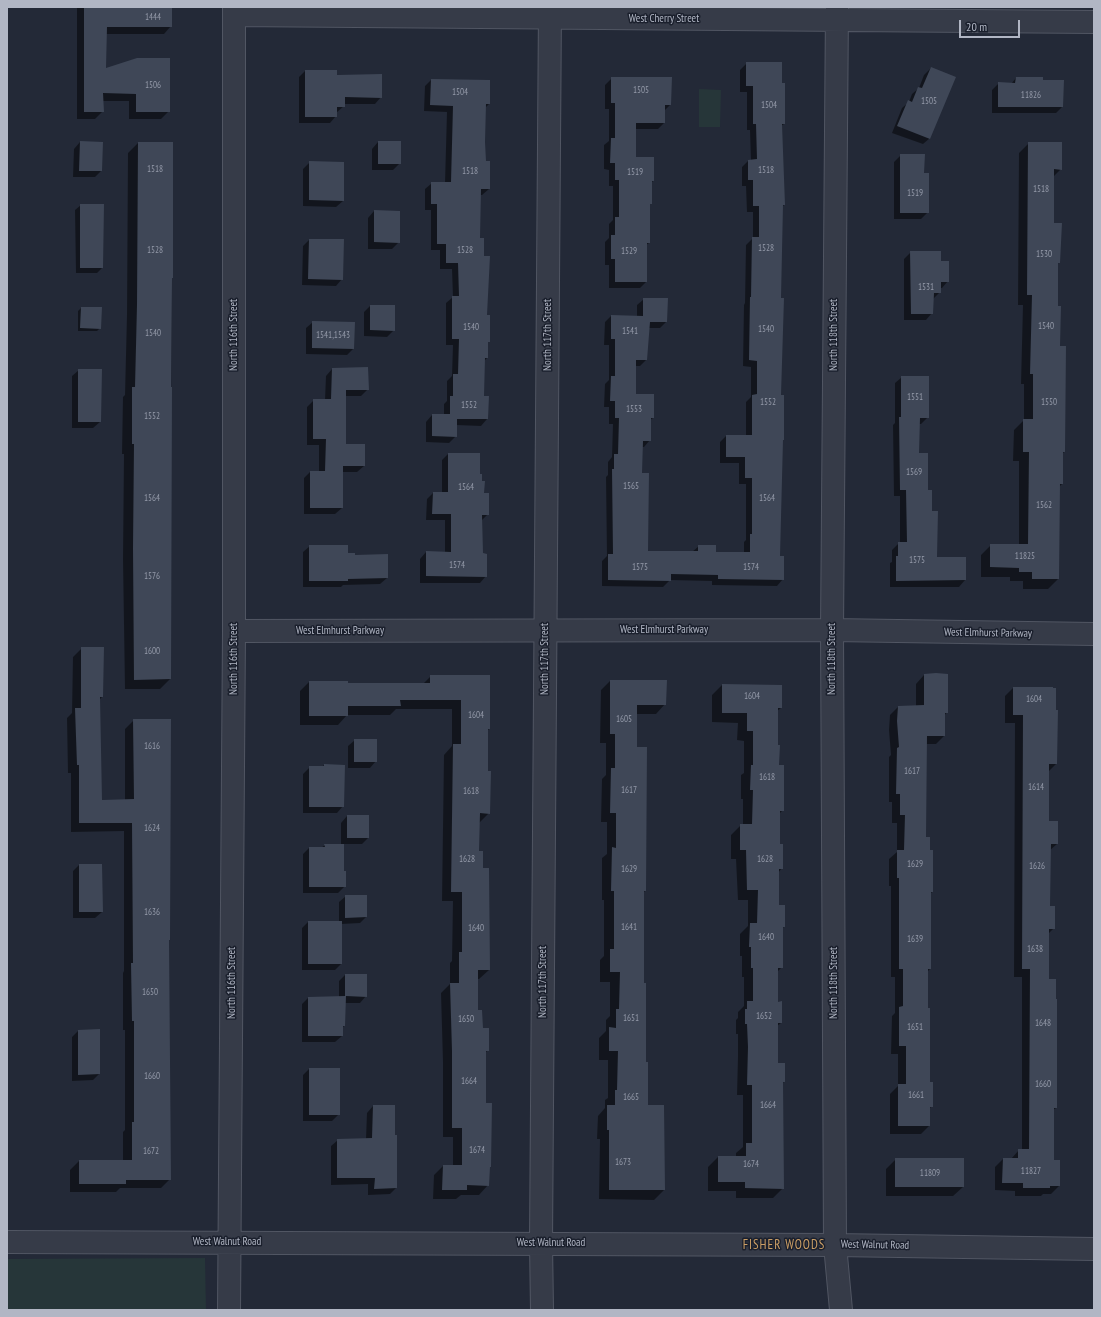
<!DOCTYPE html>
<style>
body{margin:0}
#map{position:relative;width:1101px;height:1317px;overflow:hidden;background:#232937;font-family:"PT Sans Narrow",sans-serif}
canvas{display:block}
.frame{position:absolute;inset:0;border:8px solid #b1b6c4;pointer-events:none}
.scale{position:absolute;left:959px;top:20px;width:61px;height:18px;box-sizing:border-box;border:2px solid #b1b6c4;border-top:0;padding-left:5px;font-size:12px;line-height:14px;white-space:nowrap;color:#b1b6c4;-webkit-text-stroke:3px #1b202d;paint-order:stroke}
</style>
<div id="map">
<canvas width="1101" height="1317"></canvas>
<div class="frame"></div>
<div class="scale">20 m</div>
</div>
<script>
const context = document.querySelector('canvas').getContext('2d');
context.lineJoin = 'round';
function fillPath(path, color) { context.fillStyle = color; context.fill(path, 'evenodd'); }
const shape = rows => new Path2D(rows.map(r => 'M' + r).join(''));
function strokePath(path, color, width, dash) { context.strokeStyle = color; context.lineWidth = width; context.lineCap = dash ? 'butt' : 'round'; context.setLineDash(dash || []); context.stroke(path); }
function drawText(font, color, halo, rows, align = 'center') {
  context.font = font + ' "PT Sans Narrow",sans-serif'; context.lineWidth = 3; context.setLineDash([]); context.textBaseline = 'middle'; context.strokeStyle = halo; context.fillStyle = color; for (const [text, x, y, turn = 0] of rows) {
    context.save(); context.translate(x, y); context.rotate((+turn || 0) * Math.PI / 180); context.textAlign = isNaN(turn) ? turn : align; if (halo) context.strokeText(text, 0, 0); context.fillText(text, 0, 0); context.restore();
  }
}
const green = shape([
 [699,89,721,90,720,127,699,127],
 [205,1258,206,1310,7,1310,7,1259]
]);
const shadow = shape([
 [77,7,171,7,171,26,164,34,106,34,105,69,169,111,161,119,129,119,129,101,102,101,103,111,95,119,77,119],
 [747,63,784,124,781,126,784,205,782,207,780,299,780,396,782,441,779,557,783,579,777,586,712,585,712,581,670,580,663,587,602,586,602,561,607,556,606,477,608,475,608,462,612,457,613,424,609,424,609,407,604,407,605,384,609,380,609,345,604,345,605,322,611,316,637,316,637,305,644,299,666,322,660,328,648,328,646,360,640,366,635,366,635,395,653,418,650,420,650,440,644,447,642,447,641,474,647,552,692,552,699,546,715,553,744,553,744,542,746,540,746,484,739,484,739,463,720,463,720,442,726,436,746,436,746,402,751,397,751,367,743,366,744,305,745,303,746,245,753,238,753,212,747,212,746,186,742,186,742,167,748,161,751,161,750,130,747,130,747,92,740,92,740,70],
 [931,68,930,138,923,144,892,133,902,108,909,102,912,94,919,88,924,75],
 [305,71,336,76,381,97,375,104,344,104,344,106,336,113,336,116,330,123,299,123,299,77],
 [612,78,671,78,670,105,664,111,664,123,658,129,635,129,635,158,653,181,651,183,649,205,649,243,646,245,646,282,640,288,609,288,609,265,605,265,605,242,609,238,609,224,613,220,613,186,609,186,609,170,604,169,604,145,609,141,609,109,605,109,605,85],
 [1016,78,1042,81,1062,107,1056,113,992,113,992,90,999,83,1011,84],
 [431,80,489,104,485,108,485,162,489,189,482,195,479,195,479,239,483,257,486,316,487,358,484,361,483,397,488,397,487,419,481,426,456,425,456,436,449,443,426,442,426,422,432,415,444,415,444,404,447,401,447,381,452,376,453,345,446,345,446,303,453,297,452,269,440,269,440,250,431,250,431,210,425,210,425,189,432,183,445,183,447,112,424,111,425,86],
 [80,142,101,171,95,177,73,177,74,149],
 [378,142,400,163,393,170,372,170,372,149],
 [138,143,172,143,170,679,160,689,125,689,123,559,124,454,122,454,123,397,125,395,127,315,128,153],
 [1029,143,1061,169,1053,177,1053,224,1059,262,1057,265,1057,306,1064,452,1062,454,1062,484,1059,487,1058,579,1048,589,1023,589,1023,581,1010,581,1010,577,981,577,981,555,991,545,1019,545,1019,461,1013,461,1014,430,1024,420,1024,384,1021,384,1023,305,1018,305,1019,153],
 [901,155,923,174,928,212,921,219,894,219,894,162],
 [310,162,343,201,336,207,303,206,303,169],
 [81,205,102,268,97,273,76,273,75,210],
 [374,211,399,242,392,249,368,249,368,218],
 [309,240,342,279,336,286,302,285,303,246],
 [911,252,940,262,948,281,942,288,940,288,940,292,933,299,932,313,926,320,904,320,904,259],
 [370,306,394,330,387,337,364,336,364,312],
 [81,308,100,328,97,331,78,331,78,311],
 [313,322,353,349,347,355,306,354,306,328],
 [332,369,368,389,361,396,345,396,345,445,364,466,357,472,342,472,342,508,335,514,304,514,304,478,310,472,319,472,319,445,307,445,307,407,314,400,325,400,326,376],
 [79,370,100,422,93,428,72,428,72,376],
 [902,377,928,417,921,424,919,424,918,454,927,491,936,558,965,558,965,580,959,587,890,587,890,563,892,562,892,550,899,543,900,543,900,496,894,496,893,425,895,423,895,383],
 [448,454,479,476,488,514,481,521,482,554,486,576,480,583,420,583,420,559,426,552,445,552,445,520,426,520,427,499,433,493,442,493,442,460],
 [310,546,347,554,387,578,380,584,343,585,341,587,303,587,303,552],
 [82,648,103,648,102,697,99,700,101,801,125,801,125,729,134,720,168,941,170,1179,161,1188,120,1188,116,1192,70,1192,70,1170,79,1161,123,1161,123,1132,125,1130,125,1030,123,1030,123,973,124,971,124,831,71,832,71,773,68,773,67,718,72,713,73,657],
 [924,675,947,712,944,716,944,736,936,744,926,744,925,838,932,892,930,894,930,969,927,972,929,1083,932,1106,929,1109,929,1126,921,1134,890,1134,890,1094,898,1086,898,1054,891,1054,892,1016,895,1013,895,977,891,977,891,886,889,886,889,859,897,852,897,823,892,823,892,802,889,802,889,757,891,755,889,730,890,715,898,707,916,707,916,684],
 [431,676,489,676,489,729,487,731,489,813,479,823,478,852,489,970,479,979,477,979,477,1011,488,1050,485,1053,485,1104,488,1185,479,1195,461,1195,456,1199,433,1199,434,1175,443,1166,453,1166,453,1137,443,1137,443,1062,441,993,450,984,450,963,452,961,453,901,442,901,444,755,452,746,452,709,396,709,390,715,347,715,338,725,300,725,300,691,309,682,347,684,423,684],
 [610,681,665,704,656,714,636,714,636,748,645,891,643,893,643,984,647,1106,664,1190,654,1200,599,1199,600,1139,597,1139,598,1116,605,1108,605,1100,608,1098,608,1060,599,1060,599,1038,606,1031,606,1020,610,1016,610,982,600,982,600,960,604,956,604,900,602,900,602,858,607,854,607,822,601,822,602,779,606,775,606,743,600,743,601,690],
 [722,685,781,708,777,711,778,766,783,810,779,814,779,845,782,868,778,873,778,906,784,927,782,928,782,967,777,972,777,1003,781,1023,777,1026,777,1064,784,1082,782,1083,783,1188,773,1198,736,1198,736,1191,708,1191,708,1167,718,1157,736,1157,736,1153,743,1147,743,1095,737,1095,738,1057,738,1034,736,1034,736,1020,738,1018,738,1012,744,1006,744,977,742,977,742,956,740,956,740,934,748,926,748,900,738,900,736,859,731,859,731,835,741,825,743,825,743,799,741,799,741,775,744,773,744,741,737,740,738,723,712,722,712,695],
 [1013,688,1052,688,1056,764,1048,772,1048,822,1057,844,1049,851,1049,907,1054,928,1048,934,1048,980,1056,1108,1053,1110,1053,1161,1059,1186,1051,1194,1043,1194,1041,1196,1015,1196,1015,1191,995,1190,995,1167,1003,1159,1011,1159,1019,1150,1022,1150,1022,977,1014,977,1015,723,1005,723,1005,696],
 [355,740,376,761,370,768,348,768,348,746],
 [324,765,343,806,337,813,303,813,303,774,310,767,322,767],
 [347,816,368,838,362,844,343,844,343,872,345,886,338,893,303,893,303,854,309,848,321,848,325,845,341,845,341,823],
 [79,865,102,912,95,918,73,918,73,871],
 [346,896,366,917,360,923,341,924,341,964,335,970,302,970,302,928,308,922,339,922,339,902],
 [345,975,366,996,360,1003,345,1003,344,1026,342,1028,342,1036,335,1042,302,1042,302,1004,308,998,339,997,339,981],
 [78,1031,99,1074,93,1080,72,1081,72,1037],
 [309,1069,339,1114,332,1121,303,1121,303,1075],
 [373,1106,396,1188,390,1194,368,1195,368,1184,331,1185,331,1146,338,1140,366,1139,367,1113],
 [896,1159,963,1187,953,1196,886,1196,886,1169],
 [606,1309,633,1309,633,1310,605,1310]
]);
const building = shape([
 [84,7,172,7,172,27,107,27,106,68,137,58,170,58,170,112,136,112,136,94,103,93,104,112,84,112],
 [746,62,782,62,782,83,785,83,785,124,782,124,785,205,783,205,781,298,784,298,781,395,784,395,784,440,783,440,780,556,784,556,784,580,718,579,718,575,671,574,671,581,608,580,608,554,613,554,612,469,614,469,614,454,618,454,619,418,615,418,615,401,610,401,611,376,615,376,615,339,611,339,611,315,643,316,643,298,668,298,667,322,650,322,647,360,636,360,636,394,654,394,654,418,651,418,651,441,643,441,642,473,649,473,648,551,698,551,698,545,716,545,716,552,750,552,750,534,752,534,752,478,745,478,745,457,726,457,726,435,752,435,752,395,757,394,757,361,749,360,750,297,751,297,752,237,759,237,759,206,753,206,753,180,748,180,748,160,757,159,756,124,753,124,753,86,746,86],
 [931,67,956,77,930,139,897,126,908,100,912,102,918,87,922,88],
 [305,70,337,70,337,75,382,74,382,98,345,97,345,107,337,107,337,117,305,117],
 [611,77,672,77,671,105,665,105,665,123,636,123,636,157,654,157,654,181,652,181,652,204,650,204,650,243,647,243,647,282,615,282,615,259,611,259,611,235,615,235,615,217,619,217,619,180,615,180,615,163,610,163,611,138,615,138,615,103,611,103],
 [1016,77,1043,77,1043,80,1064,80,1063,107,998,107,998,82,1015,83],
 [431,79,490,80,490,104,486,104,485,142,486,161,490,161,490,189,481,189,480,238,484,238,484,256,490,256,487,315,490,315,490,342,488,342,488,358,485,358,484,396,489,396,488,419,457,419,457,437,432,436,432,414,450,414,450,396,453,396,453,374,458,374,459,339,452,339,452,296,459,296,458,263,446,263,446,244,437,244,437,204,431,204,431,182,451,182,453,106,430,105],
 [80,141,103,142,102,171,79,171],
 [378,141,401,141,401,164,378,164],
 [138,142,173,142,173,278,172,278,171,387,172,387,171,679,134,680,133,548,134,444,132,444,132,387,135,387,137,305],
 [1028,142,1062,142,1062,170,1054,169,1054,223,1062,223,1060,263,1058,263,1058,306,1061,306,1060,346,1066,346,1065,452,1063,452,1063,484,1060,484,1059,579,1032,579,1032,572,1019,572,1019,568,990,567,990,544,1028,544,1029,452,1023,452,1023,419,1033,419,1033,374,1030,374,1032,295,1027,295],
 [900,154,925,154,924,173,929,173,929,213,900,213],
 [309,161,344,162,344,201,309,200],
 [80,204,104,204,103,268,80,268],
 [374,210,400,211,400,243,374,242],
 [309,239,344,239,343,280,308,279],
 [910,251,941,251,941,261,949,261,949,282,941,282,941,293,934,293,933,314,911,314],
 [370,305,395,305,395,331,370,330],
 [81,307,102,307,101,329,80,328],
 [312,321,355,322,354,349,312,348],
 [368,367,369,390,346,390,346,444,365,444,365,466,343,466,343,508,310,508,310,471,325,471,326,439,313,439,313,399,331,399,332,368],
 [78,369,102,369,101,422,78,422],
 [901,376,929,376,929,418,920,418,919,453,928,453,928,490,932,490,932,511,938,511,937,557,966,557,966,580,896,581,896,556,898,556,898,542,907,542,906,490,900,490,899,417,901,417],
 [448,453,480,453,480,474,482,474,482,481,485,481,484,493,489,493,489,515,482,515,483,553,487,554,487,577,426,576,426,551,451,552,451,514,432,514,433,492,448,492],
 [309,545,348,545,348,553,355,553,355,555,388,554,388,578,348,579,348,581,309,581],
 [81,647,104,647,103,697,100,697,102,800,134,799,133,719,171,719,170,940,169,940,171,1180,126,1180,126,1184,79,1184,79,1160,132,1160,132,1122,134,1122,134,1021,132,1021,131,963,133,963,132,823,79,823,79,765,77,765,75,708,81,708],
 [936,673,948,674,948,713,945,713,945,736,927,736,926,837,930,837,930,850,933,850,933,892,931,892,931,969,928,969,928,1008,930,1008,930,1082,933,1082,933,1107,930,1107,930,1126,898,1126,898,1084,906,1084,906,1046,899,1046,899,1007,903,1006,903,969,899,969,899,878,897,878,897,850,904,850,905,815,900,815,900,794,896,794,897,748,899,747,897,721,898,706,924,705,924,674],
 [430,675,490,675,490,729,488,729,488,771,491,771,490,814,480,813,479,851,483,851,483,868,489,868,490,970,478,970,478,1010,482,1010,483,1028,489,1028,489,1051,486,1051,486,1103,492,1103,491,1167,490,1167,489,1186,467,1185,467,1190,442,1190,443,1165,462,1165,462,1128,452,1128,452,1051,450,983,459,983,459,952,462,952,462,892,451,892,453,744,461,744,461,700,400,700,401,706,348,706,348,716,309,716,309,681,348,681,348,683,430,683],
 [610,680,667,680,666,705,637,705,637,747,647,747,646,891,644,891,644,983,646,983,646,1062,648,1062,648,1105,664,1105,665,1190,609,1190,609,1130,607,1130,607,1105,615,1105,615,1090,617,1090,618,1051,609,1051,609,1027,616,1028,616,1009,619,1009,620,972,610,972,610,949,614,949,614,891,611,891,612,847,616,848,616,813,610,813,611,768,615,768,615,734,610,734],
 [722,684,782,685,782,708,778,708,778,745,780,745,779,765,784,765,784,811,780,811,780,844,783,844,783,869,779,869,779,905,785,905,785,927,783,927,783,968,778,968,778,1002,782,1001,782,1023,778,1023,778,1063,785,1063,785,1082,783,1082,784,1189,745,1188,745,1182,718,1182,718,1156,746,1156,746,1143,752,1143,752,1085,747,1085,748,1047,747,1024,745,1024,745,1009,747,1009,747,1001,753,1001,753,968,751,968,751,947,749,947,750,923,757,923,758,890,747,890,746,850,740,850,740,824,752,824,753,790,750,790,751,765,753,765,753,731,747,731,747,713,722,713],
 [1013,687,1053,687,1053,688,1056,688,1056,710,1058,710,1057,764,1049,764,1049,821,1058,821,1058,844,1051,844,1050,906,1055,906,1055,929,1049,929,1049,979,1056,979,1056,999,1057,999,1057,1108,1054,1108,1054,1160,1060,1160,1060,1186,1050,1186,1050,1188,1023,1188,1023,1183,1002,1183,1003,1158,1018,1158,1018,1149,1029,1149,1030,969,1022,969,1023,715,1013,715],
 [354,739,377,739,377,762,354,762],
 [324,764,345,765,344,807,309,807,309,766,324,766],
 [347,815,369,815,369,838,347,838],
 [324,844,344,844,344,871,346,871,346,887,309,887,309,847,325,847],
 [79,864,102,864,103,912,79,912],
 [345,895,367,895,367,917,345,918],
 [308,921,342,921,342,964,308,964],
 [345,974,367,974,367,997,346,996,345,1026,343,1026,343,1036,308,1036,308,997,345,996],
 [100,1029,100,1074,78,1075,78,1030],
 [309,1068,340,1068,340,1115,309,1115],
 [373,1105,395,1105,395,1135,397,1135,397,1188,374,1189,375,1178,337,1178,337,1139,372,1138],
 [895,1158,964,1158,964,1187,895,1187]
]);
const minor = shape([
 [837,7,832,630,835,1245,841,1310],
 [234,15,1094,22],
 [234,631,832,630,1094,634],
 [7,1242,835,1245,1094,1249],
 [229,1310,234,631,234,7],
 [542,1310,541,1243,550,7]
]);
const numberNames = [
 ["1444",153,17],
 ["1506",153,85],
 ["1505",641,90],
 ["1504",460,92],
 ["11826",1031,95],
 ["1505",929,101],
 ["1504",769,105],
 ["1518",155,169],
 ["1518",766,170],
 ["1518",470,171],
 ["1519",635,172],
 ["1518",1041,189],
 ["1519",915,193],
 ["1528",766,248],
 ["1528",155,250],
 ["1528",465,250],
 ["1529",629,251],
 ["1530",1044,254],
 ["1531",926,287],
 ["1540",1046,326],
 ["1540",471,327],
 ["1540",766,329],
 ["1541",630,331],
 ["1540",153,333],
 ["1541,1543",333,335],
 ["1551",915,397],
 ["1552",768,402],
 ["1550",1049,402],
 ["1552",469,405],
 ["1553",634,409],
 ["1552",152,416],
 ["1569",914,472],
 ["1565",631,486],
 ["1564",466,487],
 ["1564",152,498],
 ["1564",767,498],
 ["1562",1044,505],
 ["11825",1025,556],
 ["1575",917,560],
 ["1574",457,565],
 ["1575",640,567],
 ["1574",751,567],
 ["1576",152,576],
 ["1600",152,651],
 ["1604",752,696],
 ["1604",1034,699],
 ["1604",476,715],
 ["1605",624,719],
 ["1616",152,746],
 ["1617",912,771],
 ["1618",767,777],
 ["1614",1036,787],
 ["1617",629,790],
 ["1618",471,791],
 ["1624",152,828],
 ["1628",467,859],
 ["1628",765,859],
 ["1629",915,864],
 ["1626",1037,866],
 ["1629",629,869],
 ["1636",152,912],
 ["1641",629,927],
 ["1640",476,928],
 ["1640",766,937],
 ["1639",915,939],
 ["1638",1035,949],
 ["1650",150,992],
 ["1652",764,1016],
 ["1651",631,1018],
 ["1650",466,1019],
 ["1648",1043,1023],
 ["1651",915,1027],
 ["1660",152,1076],
 ["1664",469,1081],
 ["1660",1043,1084],
 ["1661",916,1095],
 ["1665",631,1097],
 ["1664",768,1105],
 ["1674",477,1150],
 ["1672",151,1151],
 ["1673",623,1162],
 ["1674",751,1164],
 ["11827",1031,1171],
 ["11809",930,1173]
];
const streetNames = [
 ["West Cherry Street",664,19],
 ["North 116th Street",234,335,-90],
 ["North 117th Street",548,335,-90],
 ["North 118th Street",834,335,-90],
 ["West Elmhurst Parkway",664,630],
 ["West Elmhurst Parkway",340,631],
 ["West Elmhurst Parkway",988,633,1],
 ["North 116th Street",234,659,-90],
 ["North 117th Street",545,659,-90],
 ["North 118th Street",832,659,-90],
 ["North 117th Street",543,982,-90],
 ["North 116th Street",232,983,-90],
 ["North 118th Street",834,983,-90],
 ["West Walnut Road",227,1242],
 ["West Walnut Road",551,1243],
 ["West Walnut Road",875,1245,1]
];
const quarterNames = [
 ["FISHER WOODS",784,1245]
];
fillPath(green, '#263639');
fillPath(shadow, '#0007');
fillPath(building, '#3f4757');
strokePath(minor, '#515663', 24);
strokePath(minor, '#363b48', 22);
drawText('9px', '#949aa9', null, numberNames);
drawText('11px', '#b1b6c4', '#1b202d', streetNames);
context.letterSpacing = '1px';
drawText('13px', '#cb9e65', '#1b202d', quarterNames);
context.letterSpacing = '0px';
</script>
